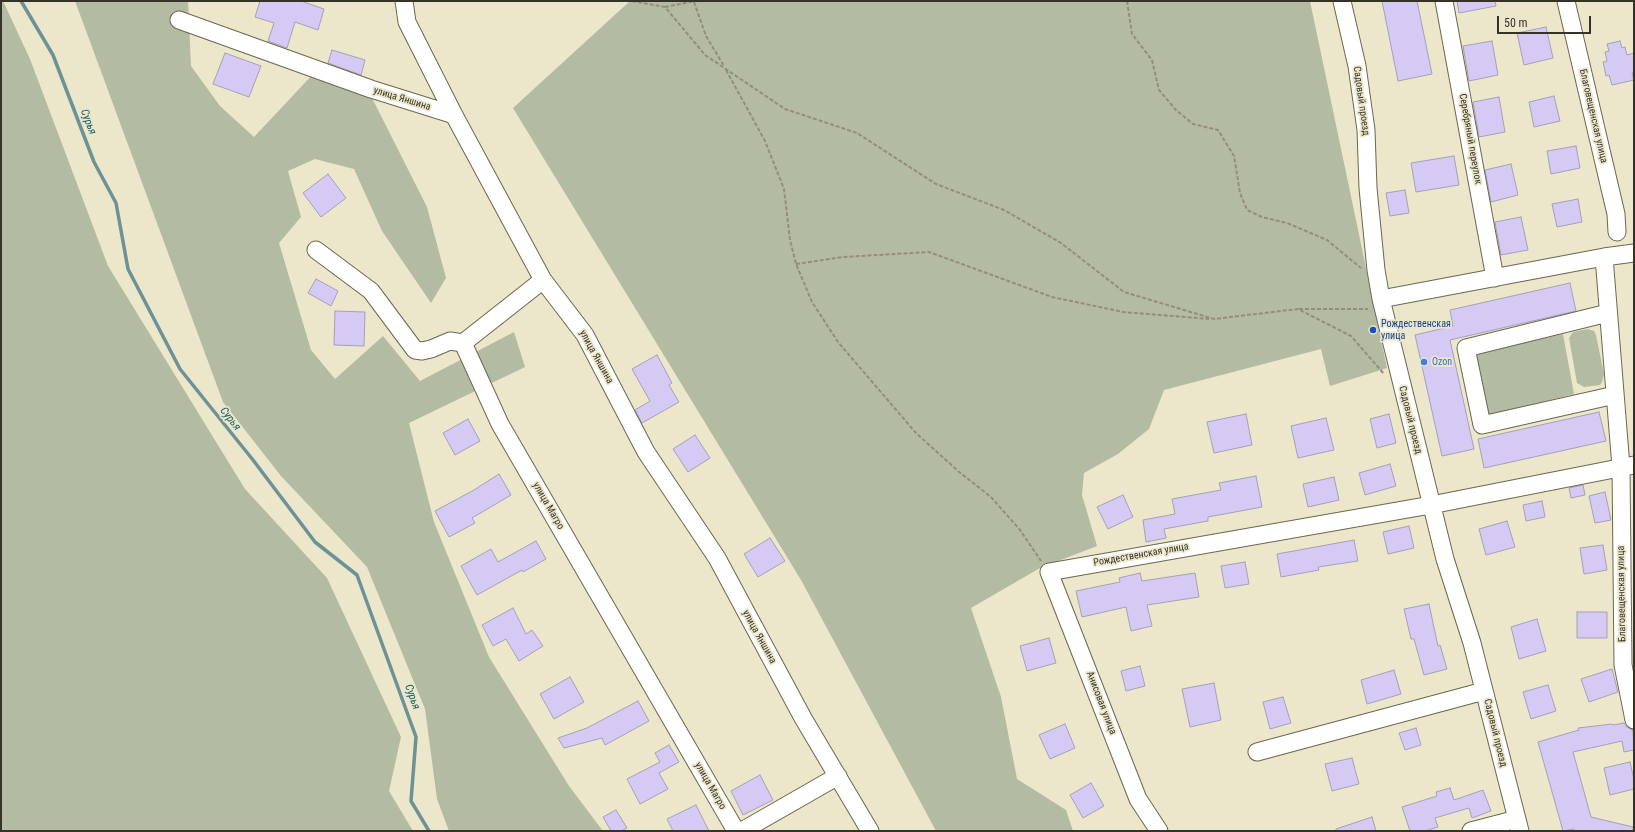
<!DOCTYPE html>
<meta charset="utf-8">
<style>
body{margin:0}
#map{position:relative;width:1635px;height:832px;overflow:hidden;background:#ece6cb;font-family:"Roboto Condensed",sans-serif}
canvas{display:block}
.frame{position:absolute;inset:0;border:2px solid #353328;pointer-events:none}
.scale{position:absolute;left:1497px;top:16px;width:94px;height:18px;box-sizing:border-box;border:2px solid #353328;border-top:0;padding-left:5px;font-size:12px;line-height:14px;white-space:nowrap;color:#353328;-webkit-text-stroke:3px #ece6cb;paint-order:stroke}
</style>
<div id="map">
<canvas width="1635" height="832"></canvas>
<div class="frame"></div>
<div class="scale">50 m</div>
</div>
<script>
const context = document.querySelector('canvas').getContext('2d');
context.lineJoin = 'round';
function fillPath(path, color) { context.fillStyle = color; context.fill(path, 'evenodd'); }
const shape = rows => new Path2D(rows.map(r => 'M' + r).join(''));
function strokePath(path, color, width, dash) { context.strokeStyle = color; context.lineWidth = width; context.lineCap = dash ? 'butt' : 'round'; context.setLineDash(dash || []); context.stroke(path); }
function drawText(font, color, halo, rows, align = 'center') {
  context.font = font + ' "Roboto Condensed",sans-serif'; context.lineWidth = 3.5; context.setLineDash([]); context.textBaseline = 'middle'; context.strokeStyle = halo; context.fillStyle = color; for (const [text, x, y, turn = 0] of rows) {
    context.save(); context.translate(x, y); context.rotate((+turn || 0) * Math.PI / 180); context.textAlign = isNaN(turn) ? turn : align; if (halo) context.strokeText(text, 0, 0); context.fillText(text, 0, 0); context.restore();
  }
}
const green = shape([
 [1,1,3,1,30,59,108,266,245,489,327,578,401,737,389,791,413,831,1,831],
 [75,1,188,1,191,66,220,106,254,137,315,72,371,96,427,207,446,278,431,303,382,231,354,169,315,159,288,171,301,217,279,243,311,350,335,379,383,336,420,381,514,332,525,367,409,423,434,522,489,657,569,786,603,831,449,831,437,799,425,709,367,567,281,476,223,402],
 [630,1,1310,1,1387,368,1330,386,1321,349,1164,390,1149,429,1118,454,1084,473,1082,495,1097,546,1040,568,971,608,1001,697,1017,779,1066,810,1073,831,936,831,801,580,513,108],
 [1588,329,1594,331,1596,335,1604,374,1602,382,1600,385,1584,387,1577,383,1569,338,1573,332],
 [1563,334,1574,394,1487,416,1473,354]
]);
const stream = shape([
 [21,1,53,55,94,162,116,203,128,269,180,369,253,460,315,542,357,575,416,737,411,801,429,831]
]);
const building = shape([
 [260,1,301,1,324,9,318,30,295,22,287,48,268,41,274,23,255,17,260,1],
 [1382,1,1417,1,1432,74,1398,81,1382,1],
 [1457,1,1495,1,1496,6,1459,13,1457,1],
 [1546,27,1553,58,1524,65,1517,33,1546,27],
 [1492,41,1498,75,1469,81,1463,46,1492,41],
 [1620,41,1622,48,1625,47,1627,55,1634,53,1634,72,1632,73,1634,80,1612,85,1609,75,1606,76,1603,62,1607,61,1605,52,1609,51,1607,44,1620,41],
 [332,50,365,60,361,75,328,63,332,50],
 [225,53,261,66,249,97,213,84,225,53],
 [1554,96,1560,121,1534,127,1529,102,1554,96],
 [1499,97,1505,132,1479,137,1473,102,1499,97],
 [1576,146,1580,168,1551,174,1547,151,1576,146],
 [1454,156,1459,185,1416,192,1411,163,1454,156],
 [1511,164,1518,195,1491,202,1485,170,1511,164],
 [328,174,346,198,321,217,303,193,328,174],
 [1405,190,1409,213,1390,216,1386,193,1405,190],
 [1578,199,1582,222,1557,227,1552,204,1578,199],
 [1521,217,1528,250,1501,255,1495,222,1521,217],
 [316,279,338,291,331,306,308,293,316,279],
 [1570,283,1576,311,1450,340,1474,449,1442,456,1415,335,1453,326,1450,310,1570,283],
 [335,311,365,312,364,346,334,345,335,311],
 [657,355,672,383,669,385,679,402,642,423,635,410,650,401,632,369,657,355],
 [1599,412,1606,441,1484,468,1478,439,1599,412],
 [1246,414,1252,445,1214,453,1207,422,1246,414],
 [1389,414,1396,443,1377,448,1370,419,1389,414],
 [1326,418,1334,450,1298,458,1291,426,1326,418],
 [468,419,480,441,455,455,443,433,468,419],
 [695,435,710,458,688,472,673,449,695,435],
 [1390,464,1396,486,1365,495,1359,473,1390,464],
 [499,474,511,495,472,518,475,523,449,537,435,511,474,490,499,474],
 [1256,476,1262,507,1208,517,1208,521,1164,529,1166,538,1146,542,1143,520,1175,514,1172,499,1221,490,1219,483,1256,476],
 [1334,477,1339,500,1308,507,1303,484,1334,477],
 [1583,485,1585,495,1571,498,1569,488,1583,485],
 [1605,492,1611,520,1595,523,1589,496,1605,492],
 [1123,495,1133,517,1108,529,1097,507,1123,495],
 [1542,501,1545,517,1526,521,1523,505,1542,501],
 [1507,521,1515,547,1486,555,1479,529,1507,521],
 [1409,526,1414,548,1388,554,1383,532,1409,526],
 [770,538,785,561,758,577,744,554,770,538],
 [1354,540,1358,561,1318,567,1319,570,1281,577,1277,554,1354,540],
 [536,541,546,559,523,572,522,570,477,595,461,566,491,549,498,562,536,541],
 [1603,545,1607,570,1584,574,1580,548,1603,545],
 [1245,562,1249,584,1225,588,1221,566,1245,562],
 [1140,573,1142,581,1195,573,1199,597,1147,605,1152,626,1131,631,1126,607,1082,617,1076,591,1120,582,1119,578,1140,573],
 [1429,604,1438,646,1440,645,1447,669,1424,675,1414,639,1411,639,1404,609,1429,604],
 [513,608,526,634,532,630,543,646,519,661,506,639,493,646,482,625,513,608],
 [1577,612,1607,612,1607,638,1577,638,1577,612],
 [1537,619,1546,651,1519,659,1511,627,1537,619],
 [1049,638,1056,663,1027,671,1020,646,1049,638],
 [1140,666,1145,686,1126,691,1121,671,1140,666],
 [1612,669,1618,692,1589,702,1581,679,1612,669],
 [1394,670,1401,694,1367,704,1361,680,1394,670],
 [570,677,584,702,554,719,540,694,570,677],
 [1214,683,1221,720,1190,727,1182,689,1214,683],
 [1548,685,1556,711,1531,719,1523,692,1548,685],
 [1283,697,1291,723,1270,729,1263,702,1283,697],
 [638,701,649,721,605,745,602,738,564,748,558,738,587,728,638,701],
 [1624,723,1627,727,1633,730,1634,750,1624,752,1622,741,1573,752,1591,817,1633,827,1633,831,1574,831,1574,829,1563,831,1538,742,1579,730,1578,728,1612,724,1613,725,1624,723],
 [1065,724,1075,748,1050,759,1039,735,1065,724],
 [1416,728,1421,745,1405,750,1399,733,1416,728],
 [669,745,679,762,659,773,668,789,640,804,627,779,660,762,655,753,669,745],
 [1352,758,1359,784,1332,791,1325,764,1352,758],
 [1630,762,1634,780,1634,789,1610,795,1604,768,1630,762],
 [760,775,773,800,743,815,731,791,760,775],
 [1091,783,1104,806,1083,818,1070,795,1091,783],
 [1450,788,1454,800,1483,790,1491,811,1472,818,1469,808,1435,818,1438,827,1425,831,1410,831,1402,807,1437,796,1436,792,1450,788],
 [696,805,709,831,673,831,667,819,696,805],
 [616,810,627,828,621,831,611,831,603,817,616,810],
 [1372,817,1376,831,1336,831,1336,829,1372,817]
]);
const path = shape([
 [632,1,665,7,705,55,785,109,857,133,936,184,1004,210,1061,243,1124,292,1214,319,1298,309,1351,336,1384,374],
 [1127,1,1132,34,1152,60,1159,90,1176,110,1193,124,1218,130,1234,156,1240,193,1247,210,1262,217,1287,223,1327,240,1361,268],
 [694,2,706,36,724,66],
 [665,7,695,1],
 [726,70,765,141,784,189,790,240,796,264,812,302,838,342,916,433,958,471,991,497,1020,530,1041,561],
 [796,264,843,257,929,252,1052,297,1123,312,1209,319],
 [1299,309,1368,309]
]);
const minor = shape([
 [404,1,407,22,454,115],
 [1342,1,1357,66,1366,130,1368,188,1376,270,1381,299,1445,559,1472,643,1520,831],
 [1444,1,1495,278],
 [1566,1,1616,214,1617,232],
 [179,20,371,89,454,115,543,280,585,335,646,452,717,558,803,718,870,831],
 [316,250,371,291,415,350,422,351,431,349,450,341,463,343,500,424,736,831],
 [1604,257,1621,467,1623,665,1634,720],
 [1381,299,1604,257,1634,253],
 [1608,313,1466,348,1482,425,1615,395],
 [463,343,543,280],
 [1257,752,1484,691],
 [742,831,838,776],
 [1159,831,1138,799,1049,572,1431,505,1634,465],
 [1471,831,1517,819]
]);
const markers = [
 [1373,330,4,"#1a4fb4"],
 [1424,362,4,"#3f7fe0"]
];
const streetNames = [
 ["улица Яншина",402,99,17],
 ["Садовый проезд",1361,101,82],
 ["Благовещенская улица",1593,116,77],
 ["Серебряный переулок",1470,139,80],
 ["улица Яншина",596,357,61],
 ["Садовый проезд",1410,420,76],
 ["улица Магро",548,506,60],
 ["Рождественская улица",1141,555,-10],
 ["Благовещенская улица",1622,594,-91],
 ["улица Яншина",759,637,61],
 ["Анисовая улица",1101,703,69],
 ["Садовый проезд",1495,733,76],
 ["улица Магро",710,786,60]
];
const transitNames = [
 ["Рождественская",1381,324],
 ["улица",1381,336]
];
const shopNames = [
 ["Ozon",1432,362]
];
const waterNames = [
 ["Сурья",88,122,69],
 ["Сурья",230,419,52],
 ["Сурья",412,697,70]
];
fillPath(green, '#b3bca2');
strokePath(stream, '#6d9296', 3.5);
fillPath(building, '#d5caf4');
strokePath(building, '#a59fb8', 1);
strokePath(minor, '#6c674f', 19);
strokePath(path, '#928e7b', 2, [4, 2]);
strokePath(minor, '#fff', 17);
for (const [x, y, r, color] of markers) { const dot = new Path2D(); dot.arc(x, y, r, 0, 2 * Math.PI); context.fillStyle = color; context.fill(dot); strokePath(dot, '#ece6cb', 1.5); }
drawText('10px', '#353328', '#ece6cb', streetNames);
drawText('10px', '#164399', '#ece6cb', transitNames, 'left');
drawText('10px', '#366cbe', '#ece6cb', shopNames, 'left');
drawText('italic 11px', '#16606b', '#ece6cb', waterNames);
</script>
